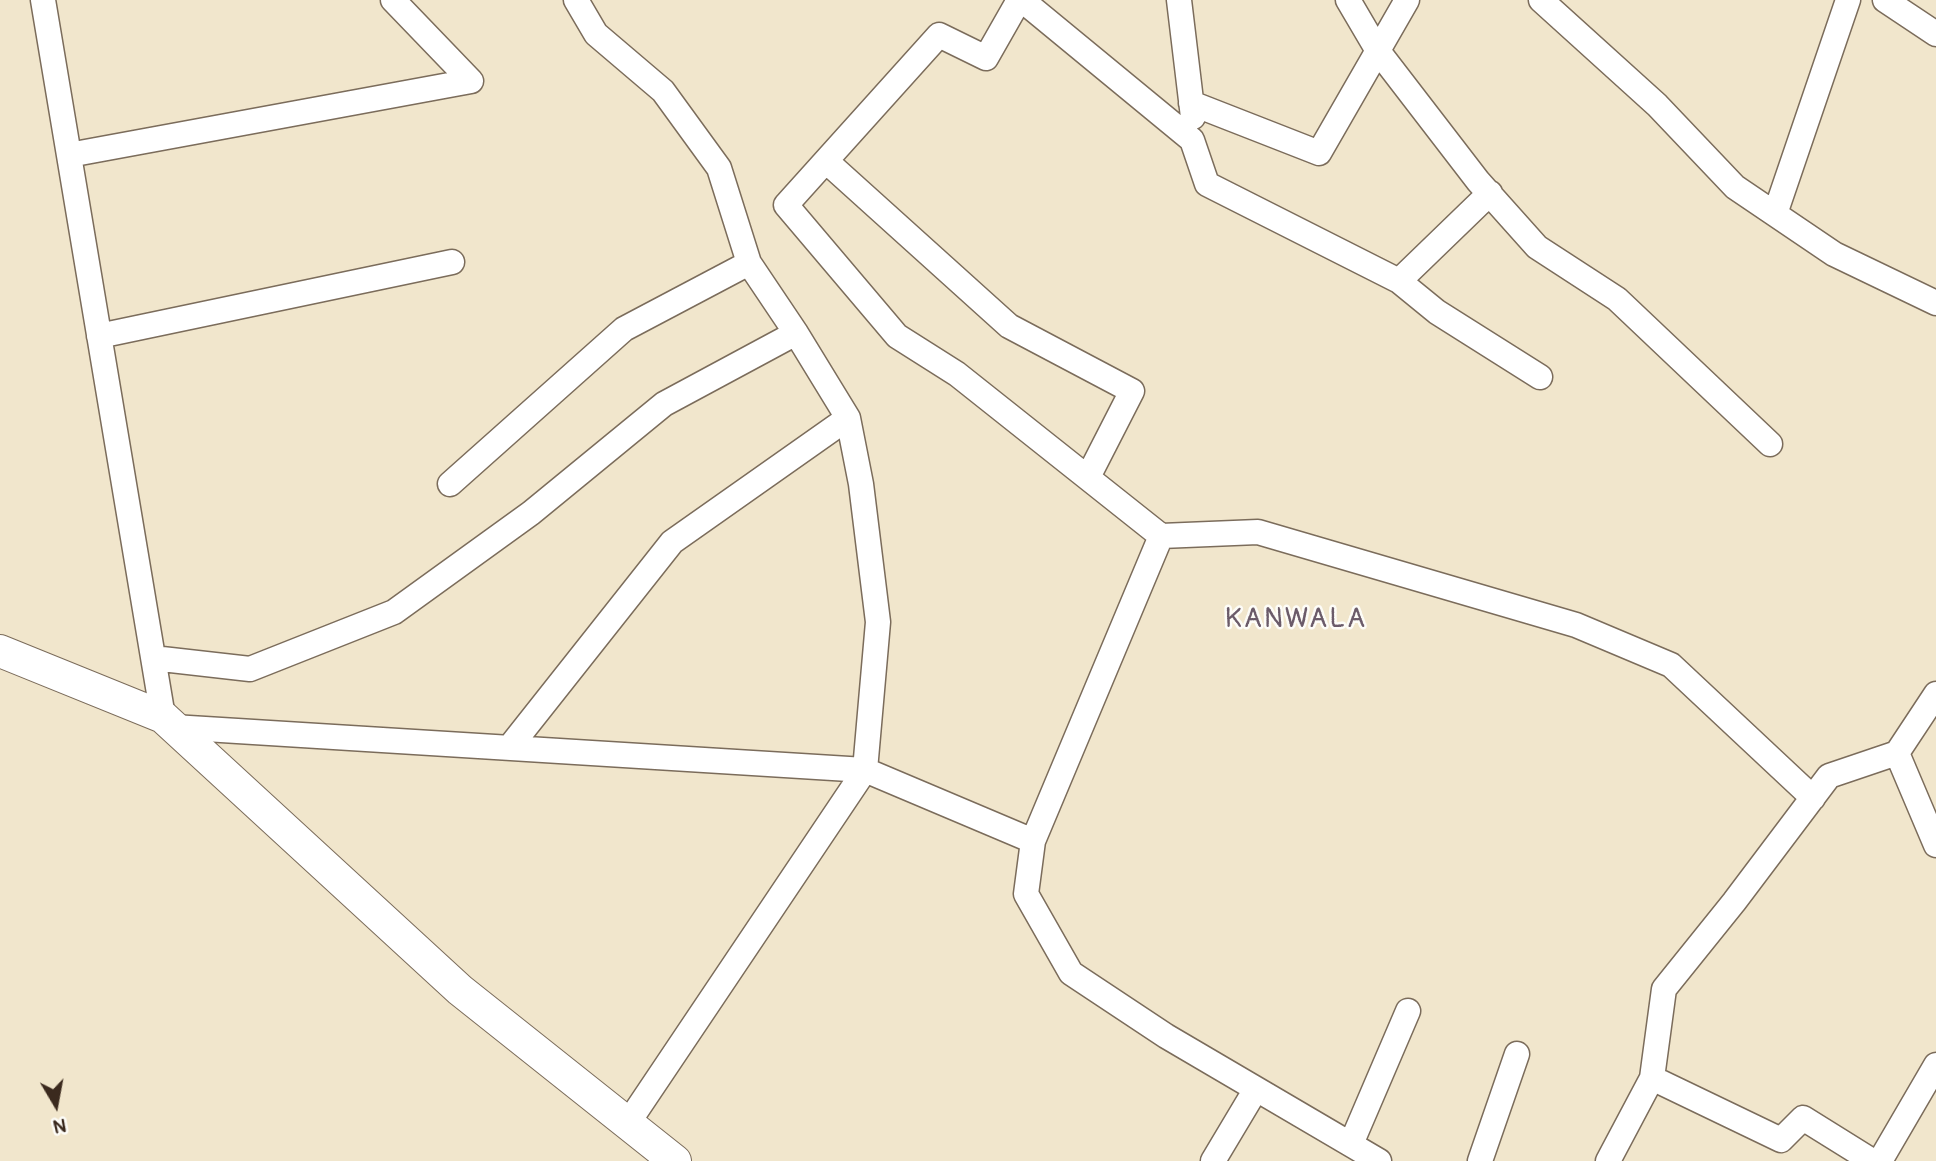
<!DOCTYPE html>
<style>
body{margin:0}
#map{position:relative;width:1936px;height:1161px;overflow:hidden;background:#f1e6cc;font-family:Pangolin,sans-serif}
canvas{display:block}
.north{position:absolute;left:21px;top:1070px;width:70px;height:70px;-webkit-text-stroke:5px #fdfcf7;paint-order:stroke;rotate:170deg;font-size:19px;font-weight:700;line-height:28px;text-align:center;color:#3b2a1e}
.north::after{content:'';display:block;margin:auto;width:24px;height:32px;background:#3b2a1e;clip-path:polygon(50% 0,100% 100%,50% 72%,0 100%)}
</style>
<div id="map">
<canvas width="1936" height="1161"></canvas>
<div class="north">N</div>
</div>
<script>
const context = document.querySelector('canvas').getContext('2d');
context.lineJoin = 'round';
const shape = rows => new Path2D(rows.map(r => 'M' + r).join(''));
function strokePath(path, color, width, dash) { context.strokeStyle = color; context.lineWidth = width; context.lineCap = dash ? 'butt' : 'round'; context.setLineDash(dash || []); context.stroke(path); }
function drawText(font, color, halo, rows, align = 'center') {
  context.font = font + ' Pangolin,sans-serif'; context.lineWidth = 5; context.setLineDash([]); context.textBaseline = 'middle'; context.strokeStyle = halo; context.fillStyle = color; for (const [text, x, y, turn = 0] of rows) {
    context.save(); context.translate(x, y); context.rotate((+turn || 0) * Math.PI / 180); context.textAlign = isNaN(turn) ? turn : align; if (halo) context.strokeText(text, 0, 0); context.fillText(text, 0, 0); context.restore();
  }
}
const minor = shape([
 [43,0,163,717],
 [576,0,596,34,663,91,719,168,749,263,796,333,848,418,861,484,878,622,865,770,628,1123],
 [1019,0,986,58,939,35,786,205,897,336,957,374,1161,536],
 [1022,0,1192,140,1207,184,1399,281,1490,193],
 [1179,0,1193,117],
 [1348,0,1378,51,1478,181,1537,247,1617,299,1770,444],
 [1541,0,1657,105,1735,187,1834,254,1936,303],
 [1885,0,1936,34],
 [1191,103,1319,153,1407,0],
 [69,155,471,81,393,0],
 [826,161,1009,326,1132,391,1088,477],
 [1775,214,1848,0],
 [1399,281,1437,312,1540,377],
 [99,336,452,262],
 [450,484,624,329,749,263],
 [153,658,250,669,394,612,531,513,664,404,796,333],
 [1936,694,1897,753,1936,845],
 [173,727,865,770,1033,841],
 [509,748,672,542,848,418],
 [1652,1078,1781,1140,1803,1118,1872,1161],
 [1351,1144,1408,1011],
 [1213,1161,1256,1089],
 [1379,1161,1166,1036,1071,973,1026,894,1033,841,1161,536,1258,532,1576,625,1671,665,1813,798],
 [1480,1161,1517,1054],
 [1608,1161,1652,1078,1664,989,1734,902,1829,776,1897,753],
 [1880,1161,1936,1065]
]);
const tertiary = shape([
 [0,651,163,717,460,990,675,1161]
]);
const quarterNames = [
 ["KANWALA",1296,620]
];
strokePath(minor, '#7b6c5b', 27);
strokePath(tertiary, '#7b6c5b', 34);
strokePath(minor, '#fff', 24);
strokePath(tertiary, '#fff', 32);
context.letterSpacing = '2px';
drawText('28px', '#6b5b69', '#fdfcf7', quarterNames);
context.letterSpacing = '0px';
</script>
